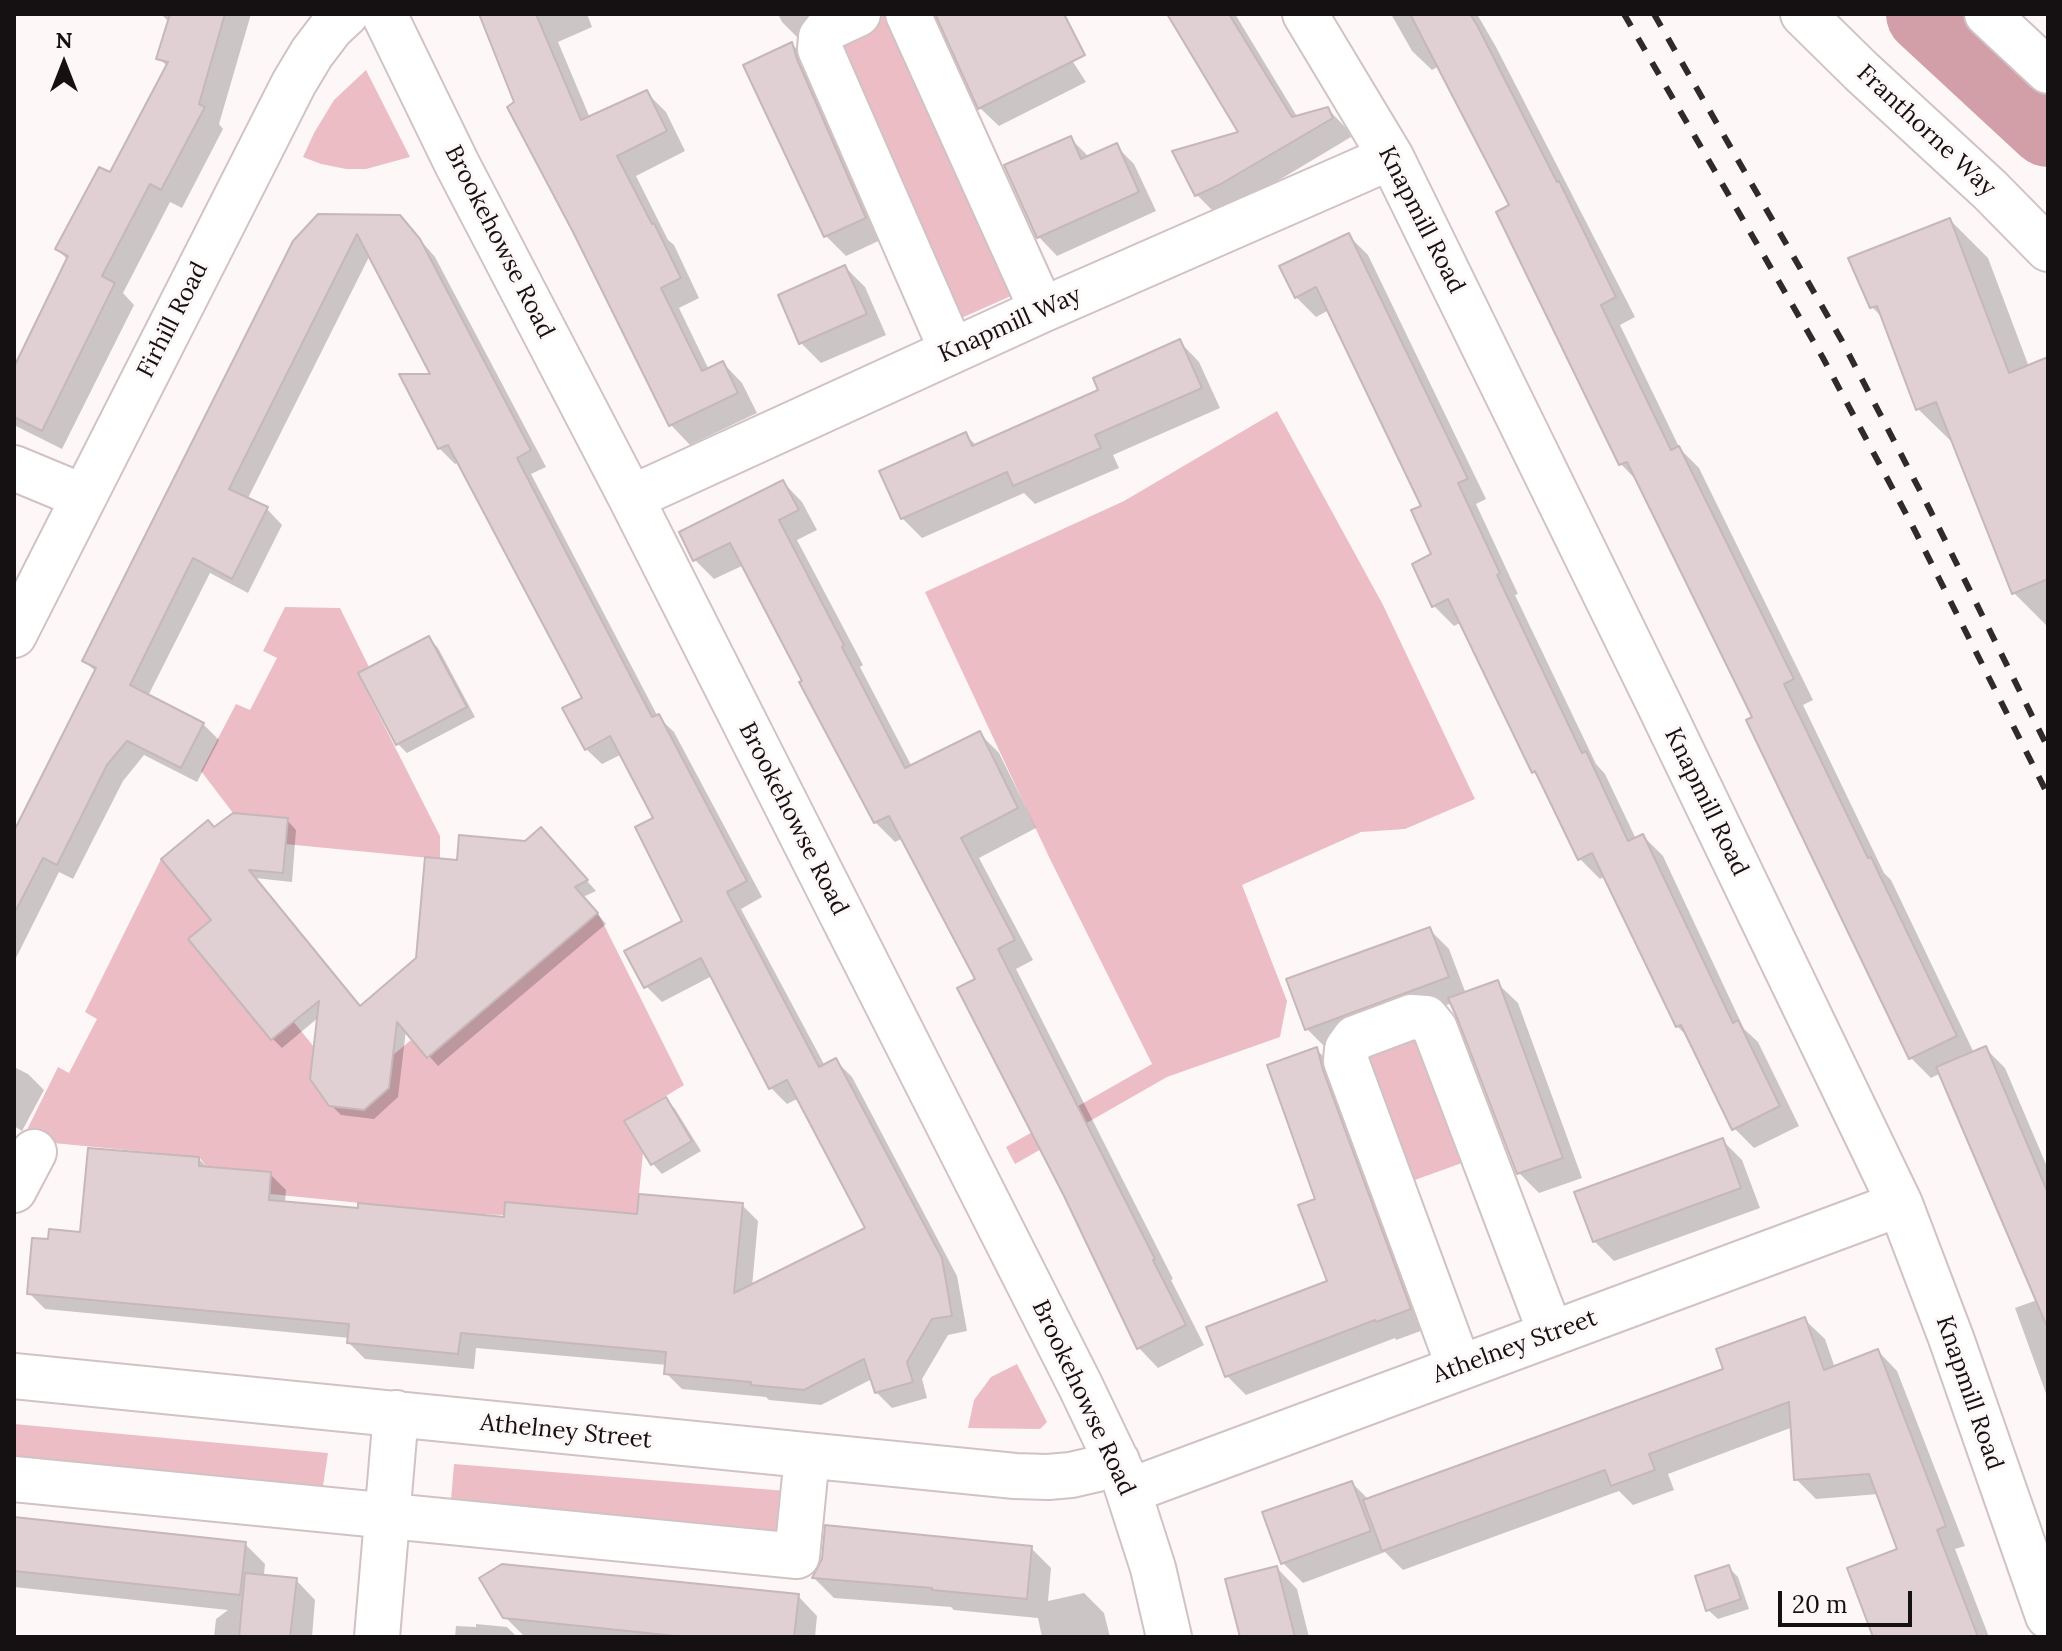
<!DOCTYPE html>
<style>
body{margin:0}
#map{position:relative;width:2062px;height:1651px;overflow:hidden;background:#fef7f8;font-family:Lora,serif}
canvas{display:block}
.frame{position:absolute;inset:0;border:16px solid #151011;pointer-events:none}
.north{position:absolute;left:24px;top:24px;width:80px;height:80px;-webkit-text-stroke:6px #fef7f8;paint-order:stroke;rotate:0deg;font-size:22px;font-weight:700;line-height:32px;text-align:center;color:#151011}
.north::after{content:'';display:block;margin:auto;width:28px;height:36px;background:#151011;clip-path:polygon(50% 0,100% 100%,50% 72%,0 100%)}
.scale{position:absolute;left:1778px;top:1591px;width:134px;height:36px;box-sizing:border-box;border:4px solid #151011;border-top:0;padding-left:10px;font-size:24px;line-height:28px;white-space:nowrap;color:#151011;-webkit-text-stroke:6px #fef7f8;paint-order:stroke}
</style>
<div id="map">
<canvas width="2062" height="1651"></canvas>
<div class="frame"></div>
<div class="north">N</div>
<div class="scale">20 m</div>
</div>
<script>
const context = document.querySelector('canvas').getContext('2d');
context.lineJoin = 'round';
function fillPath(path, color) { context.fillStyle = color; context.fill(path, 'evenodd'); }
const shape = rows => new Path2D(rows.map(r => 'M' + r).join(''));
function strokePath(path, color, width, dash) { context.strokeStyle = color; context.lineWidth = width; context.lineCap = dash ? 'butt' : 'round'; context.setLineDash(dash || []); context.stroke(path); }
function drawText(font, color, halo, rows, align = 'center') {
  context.font = font + ' Lora,serif'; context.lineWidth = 6; context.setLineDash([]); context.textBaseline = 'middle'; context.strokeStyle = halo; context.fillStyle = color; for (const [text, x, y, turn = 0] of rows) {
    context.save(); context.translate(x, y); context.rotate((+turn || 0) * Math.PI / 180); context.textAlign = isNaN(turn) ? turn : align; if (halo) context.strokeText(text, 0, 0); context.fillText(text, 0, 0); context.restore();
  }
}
const green = shape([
 [878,14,888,14,1020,292,950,323,835,31],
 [366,70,410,157,366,169,346,169,321,164,303,157,314,133,334,100],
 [1277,411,1383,605,1475,799,1405,829,1361,832,1242,885,1287,1001,1280,1037,1167,1077,1015,1164,1006,1147,1152,1064,1049,857,925,592,1124,501],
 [285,607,340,608,369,667,358,674,440,836,440,859,285,844,287,818,233,813,201,771,236,704,250,710,277,658,263,651],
 [161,859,211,920,189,939,293,1021,314,1047,310,1079,330,1106,364,1110,389,1088,393,1055,411,1040,428,1058,598,913,684,1085,625,1121,643,1152,635,1235,595,1210,506,1202,504,1215,470,1214,270,1194,271,1172,206,1166,199,1157,22,1140,58,1067,69,1073,97,1019,85,1012],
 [1412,1024,1473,1159,1401,1185,1361,1044],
 [1017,1364,1047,1422,1040,1429,968,1428,974,1400,991,1377],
 [14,1424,328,1453,321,1499,14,1471],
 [454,1464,799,1492,794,1543,450,1512]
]);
const shadow = shape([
 [161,14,251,14,219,124,223,129,182,208,170,202,123,293,134,305,62,449,14,425,14,371,68,260,57,249,111,175,168,67,159,58,169,22],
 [480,14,587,14,592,27,558,42,590,118,646,92,666,112,685,151,636,176,668,240,674,245,699,298,679,308,709,370,723,363,742,383,757,413,690,445,671,425,517,103],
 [778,14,861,14,802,42,782,22],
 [938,14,1042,14,1086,82,999,126,980,108],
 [1169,14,1235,14,1298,118,1328,109,1347,129,1351,137,1239,204,1216,214,1197,195,1241,134],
 [1391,14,1477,14,1496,47,1635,317,1620,325,1680,449,1699,468,1813,700,1803,705,1884,873,1891,880,1974,1053,1985,1048,2005,1068,2048,1169,2048,1399,2015,1308,2037,1300,1941,1073,1931,1078,1911,1058,1755,717,1639,483,1621,464,1512,206,1439,66,1432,70,1412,51],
 [792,44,811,64,885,238,846,256,826,236],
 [1070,138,1090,158,1116,146,1134,164,1156,211,1057,256,1039,237],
 [319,216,415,234,435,257,546,467,531,474,658,717,674,732,762,897,741,909,825,1066,836,1061,852,1077,957,1276,967,1331,948,1335,922,1379,927,1398,892,1408,876,1392,872,1379,821,1405,769,1400,766,1397,682,1389,666,1373,667,1365,476,1348,474,1369,365,1359,349,1343,350,1338,45,1309,29,1293,50,1241,82,1234,199,1159,208,1168,270,1174,286,1190,285,1203,506,1219,639,1216,742,1205,758,1221,752,1287,868,1229,799,1098,787,1104,771,1088,712,976,662,1002,646,986,685,921,656,819,622,754,602,764,586,749,584,699,460,462,455,464,439,448,431,376,370,255,247,500,267,509,282,525,248,593,210,573,148,696,203,724,219,740,197,782,144,755,123,781,73,879,59,872,14,962,14,836,96,672,85,661],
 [1950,220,1988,258,2029,367,2048,360,2048,627,2014,593,1956,446,1918,409,1884,319,1872,307],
 [1348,235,1368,255,1486,499,1476,504,1518,594,1515,595,1596,764,1605,774,1636,839,1643,836,1663,856,1744,1029,1758,1042,1799,1126,1754,1148,1734,1128,1690,1039,1677,1026,1606,876,1600,879,1580,859,1542,780,1533,772,1462,622,1454,626,1434,606,1434,555,1424,506,1329,310,1316,317,1296,297],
 [845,267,865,287,886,335,821,363,801,343],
 [1180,342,1199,362,1220,408,1113,455,1119,468,1035,504,1024,493,922,538,902,518,966,435,977,446,1101,391],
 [783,482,802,502,817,530,797,540,863,665,860,667,912,767,979,733,999,753,1036,828,979,858,1033,960,1016,969,1173,1279,1171,1280,1204,1345,1158,1368,1139,1348,1065,1195,978,979,903,838,895,842,875,822,744,565,714,579,694,559],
 [429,638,438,648,475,717,407,753,397,743],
 [287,820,296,830,292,882,255,878,361,1008,418,959,458,862,526,843,550,839,596,891,583,897,606,924,438,1066,406,1030,398,1097,374,1119,341,1115,331,1105,319,1017,282,1048,272,1038,214,920,214,829],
 [1429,929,1449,949,1466,994,1497,983,1518,1003,1582,1178,1539,1193,1519,1173,1452,1003,1327,1049,1307,1029],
 [1316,1049,1335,1068,1429,1328,1396,1340,1395,1338,1246,1395,1227,1376,1329,1283],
 [14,1067,28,1074,44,1090,22,1131,14,1126],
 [666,1099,675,1109,701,1151,662,1174,653,1164,627,1121],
 [1722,1140,1742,1160,1760,1208,1614,1261,1594,1241],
 [1805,1320,1825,1339,1835,1368,1878,1351,1897,1371,1965,1546,1955,1549,1989,1637,1922,1637,1900,1550,1879,1494,1816,1499,1796,1479,1793,1427,1668,1474,1674,1490,1633,1505,1619,1491,1403,1570,1385,1552,1303,1583,1283,1563,1352,1483,1369,1500,1725,1371],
 [14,1519,245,1544,265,1564,263,1585,296,1580,315,1600,312,1637,214,1637,216,1619,228,1610,14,1587],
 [1031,1548,1051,1568,1048,1601,1084,1593,1104,1613,1110,1637,1042,1637,1038,1618,954,1610,951,1607,834,1598,814,1578],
 [1728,1567,1738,1577,1749,1609,1718,1619,1708,1610],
 [1277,1568,1297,1589,1309,1637,1241,1637],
 [798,1596,817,1616,815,1637,525,1637,505,1617],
 [476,1624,507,1627,517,1637,455,1637,456,1626,476,1627]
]);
const river = shape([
 [1926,14,2048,127]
]);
const building = shape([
 [170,14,225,14,199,104,205,107,161,190,150,184,102,276,115,283,42,431,14,417,14,367,68,256,55,249,99,167,110,172,168,62,156,59,170,14],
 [479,14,536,14,581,120,647,90,667,131,617,156,652,224,654,223,681,278,661,288,702,371,723,361,738,393,669,426,573,232,507,107,514,102,479,14],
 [935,14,1064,14,1085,55,978,109,935,14],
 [1167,14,1229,14,1292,117,1328,107,1333,118,1219,185,1195,196,1172,151,1238,132,1167,14],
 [1410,14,1470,14,1477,25,1557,182,1559,181,1616,297,1601,305,1671,450,1679,446,1794,679,1784,684,1868,858,1871,857,1957,1036,1909,1059,1746,720,1752,717,1627,462,1619,465,1496,212,1509,205,1410,14],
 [792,42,797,59,866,218,824,237,743,65,792,42],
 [1071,136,1081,159,1117,143,1139,192,1037,238,1004,165,1071,136],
 [318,214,400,215,420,239,531,450,517,458,652,717,659,714,747,881,727,892,819,1067,836,1058,942,1258,952,1316,932,1319,907,1362,913,1382,875,1393,864,1359,804,1390,751,1385,751,1382,664,1374,666,1352,461,1333,458,1354,347,1343,349,1324,27,1294,32,1238,48,1239,49,1229,80,1232,88,1148,199,1157,199,1166,271,1172,269,1200,358,1208,358,1203,504,1217,505,1202,637,1214,639,1194,743,1203,734,1293,865,1228,787,1080,769,1089,701,958,644,988,624,951,682,921,635,827,653,818,610,736,585,750,562,708,582,698,448,445,438,449,399,374,430,374,357,234,229,489,268,507,232,579,193,558,130,685,204,723,181,768,127,741,107,765,57,865,43,858,14,914,14,831,96,668,82,661,293,241,318,214],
 [1950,218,2009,373,2048,357,2048,579,2012,594,1936,402,1916,410,1877,306,1870,308,1848,258,1950,218],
 [1349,233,1468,479,1458,483,1500,573,1497,575,1582,753,1586,751,1628,841,1643,834,1733,1023,1738,1020,1780,1106,1732,1130,1681,1025,1676,1027,1592,853,1578,860,1535,771,1532,773,1448,599,1432,607,1412,564,1431,554,1411,510,1421,506,1316,287,1295,298,1279,266,1349,233],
 [845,265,867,314,799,344,778,295,845,265],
 [1180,339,1202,388,1095,435,1101,448,1013,486,1007,472,901,519,879,471,966,432,972,446,1098,390,1093,378,1180,339],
 [783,480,799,510,779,520,844,645,842,647,905,768,980,731,1018,808,961,838,1015,940,998,949,1155,1259,1153,1260,1186,1325,1137,1349,1064,1196,957,988,975,979,889,816,874,823,799,682,802,681,730,543,693,561,679,532,783,480],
 [429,636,467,707,396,745,358,673,429,636],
 [233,813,288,818,283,873,249,870,360,1006,416,958,425,857,457,860,459,835,525,841,541,827,588,880,575,887,598,913,427,1058,397,1022,389,1088,364,1110,329,1106,310,1079,319,1001,271,1040,188,939,211,920,161,859,208,820,214,827,233,813],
 [1430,927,1449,977,1305,1030,1286,979,1430,927],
 [1498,980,1563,1158,1517,1174,1458,1020,1448,998,1498,980],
 [1986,1046,2048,1193,2048,1329,1936,1067,1986,1046],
 [1317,1047,1323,1070,1411,1309,1376,1322,1375,1320,1225,1377,1206,1327,1327,1281,1298,1205,1315,1199,1267,1065,1317,1047],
 [666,1097,692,1141,651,1165,624,1121,666,1097],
 [1723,1138,1741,1188,1593,1242,1574,1192,1723,1138],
 [1805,1317,1824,1370,1878,1349,1946,1526,1937,1530,1978,1637,1873,1637,1847,1568,1897,1549,1869,1474,1794,1480,1789,1402,1649,1454,1655,1470,1611,1486,1605,1470,1382,1551,1363,1500,1723,1369,1716,1349,1805,1317],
 [1352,1481,1371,1531,1281,1564,1262,1512,1352,1481],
 [14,1517,246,1542,240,1595,14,1571,14,1517],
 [825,1525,1032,1546,1027,1599,932,1590,932,1588,812,1578,822,1559,825,1525],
 [502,1564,799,1594,794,1637,685,1637,503,1618,479,1578,502,1564],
 [1729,1565,1741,1599,1706,1611,1695,1576,1729,1565],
 [1277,1566,1295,1637,1240,1637,1225,1579,1277,1566],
 [245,1573,297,1578,290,1637,239,1637,245,1573]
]);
const minor = shape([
 [384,14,457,164,631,498,1080,1385,1123,1475,1153,1568,1169,1637],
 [858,14,828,28,821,37,820,49,952,351],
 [908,14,1042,310],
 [1305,14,1391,157,1658,702,1900,1204,1951,1338,2048,1616],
 [1803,14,1862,72,1990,190,2048,249],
 [1987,14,2048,71],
 [14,468,84,497],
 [631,498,1042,310,1391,157],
 [14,635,294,83,312,53,331,28,346,14],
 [14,1190,34,1152],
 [1459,1367,1346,1061,1347,1049,1355,1038,1411,1017,1426,1018,1435,1029,1551,1334],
 [14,1376,1015,1476,1048,1477,1071,1475,1097,1469,1117,1461],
 [14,1479,797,1556,807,1456],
 [1129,1491,1900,1204],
 [377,1637,396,1413]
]);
const rail = shape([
 [1624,14,1823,358,1912,525,2048,795],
 [1654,14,1842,341,1929,508,2048,748]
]);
const streetNames = [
 ["Franthorne Way",1926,131,43],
 ["Knapmill Road",1421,220,63],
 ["Brookehowse Road",499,242,63],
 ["Firhill Road",173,320,-63],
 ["Knapmill Way",1010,325,-24],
 ["Knapmill Road",1706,802,64],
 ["Brookehowse Road",793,819,63],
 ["Athelney Street",1515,1347,-20],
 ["Knapmill Road",1969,1393,71],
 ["Brookehowse Road",1083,1398,65],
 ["Athelney Street",566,1432,6]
];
fillPath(green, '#edbdc6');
fillPath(shadow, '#0003');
strokePath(river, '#d29ea8', 80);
fillPath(building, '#e0d0d3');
strokePath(building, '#c6b7b9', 2);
strokePath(minor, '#d1c2c4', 48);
strokePath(minor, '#fff', 44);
strokePath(rail, '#2f2a2b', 6, [14, 14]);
drawText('24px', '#151011', '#fef7f8', streetNames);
</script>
